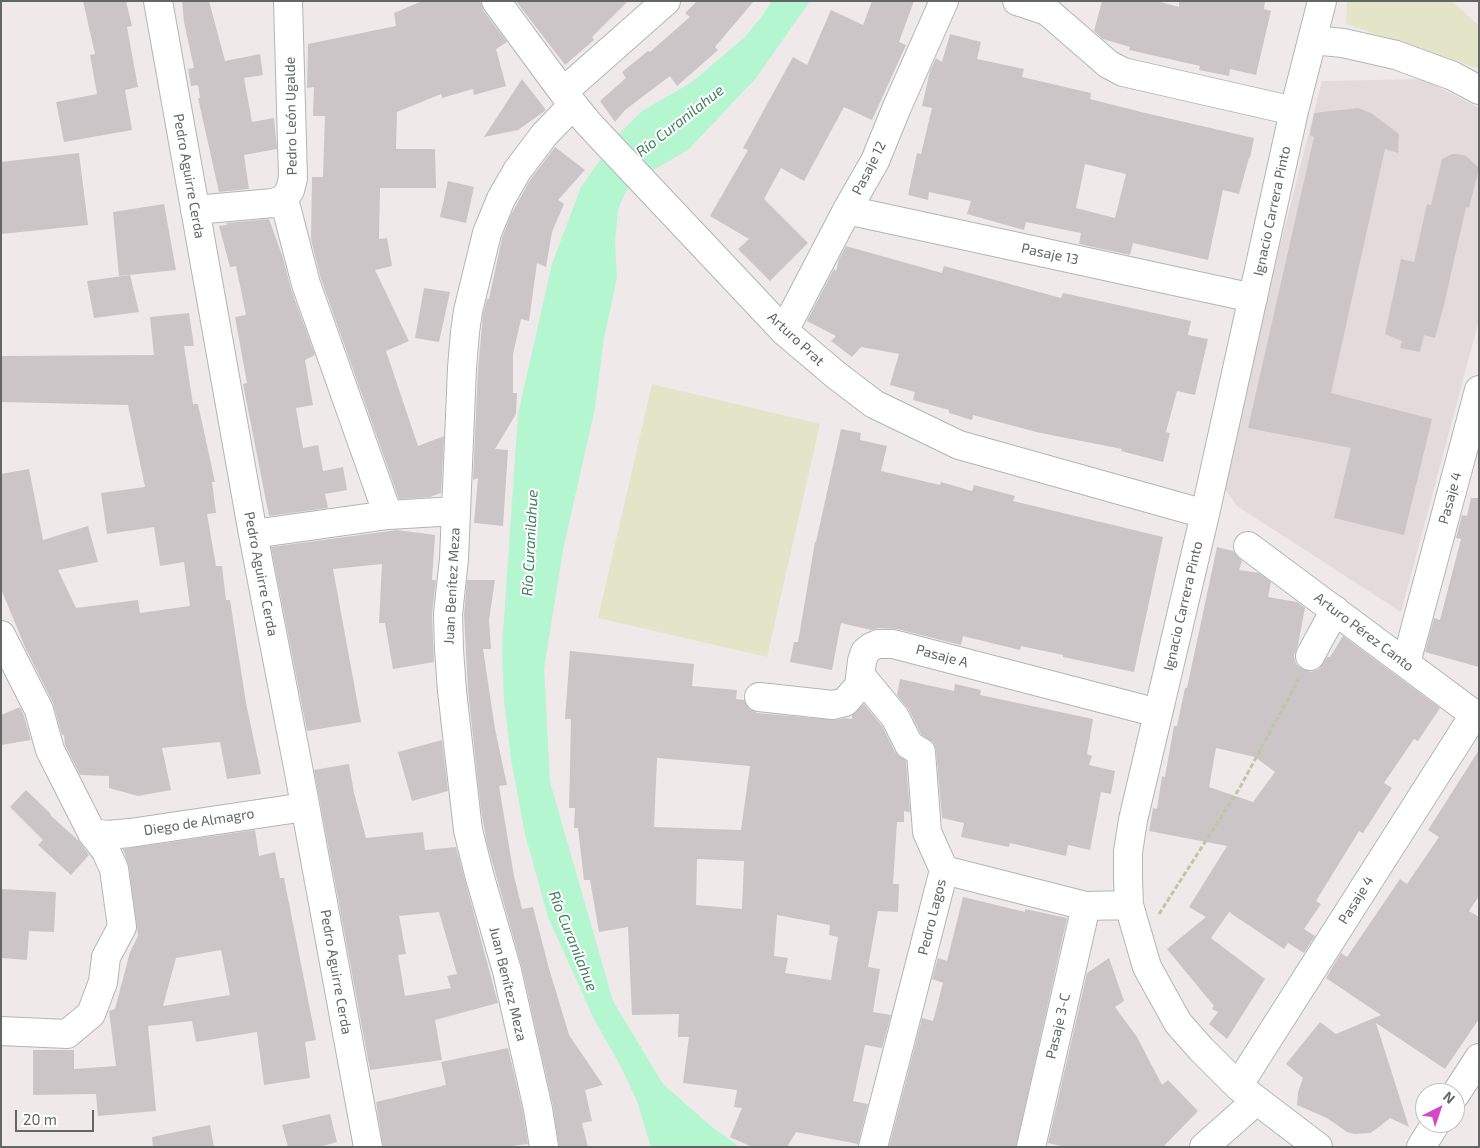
<!DOCTYPE html>
<meta charset="utf-8">
<style>
body{margin:0}
#map{position:relative;width:1480px;height:1148px;overflow:hidden;background:#f0e9ea;font-family:"Exo 2",sans-serif}
canvas{display:block}
.frame{position:absolute;inset:0;border:2px solid #606764;pointer-events:none}
.north{position:absolute;left:1415px;top:1083px;width:50px;height:50px;box-sizing:border-box;background:#fff;border:1px solid #bfc2c1;border-radius:50%;rotate:41deg;font-size:14px;font-weight:700;line-height:20px;text-align:center;color:#606764}
.north::after{content:'';display:block;margin:auto;width:18px;height:22px;background:#d648cb;clip-path:polygon(50% 0,100% 100%,50% 72%,0 100%)}
.scale{position:absolute;left:15px;top:1110px;width:79px;height:22px;box-sizing:border-box;border:2px solid #606764;border-top:0;padding-left:6px;font-size:15px;line-height:18px;white-space:nowrap;color:#606764;-webkit-text-stroke:4px #fff;paint-order:stroke}
</style>
<div id="map">
<canvas width="1480" height="1148"></canvas>
<div class="frame"></div>
<div class="north">N</div>
<div class="scale">20 m</div>
</div>
<script>
const context = document.querySelector('canvas').getContext('2d');
context.lineJoin = 'round';
function fillPath(path, color) { context.fillStyle = color; context.fill(path, 'evenodd'); }
const shape = rows => new Path2D(rows.map(r => 'M' + r).join(''));
function strokePath(path, color, width, dash) { context.strokeStyle = color; context.lineWidth = width; context.lineCap = dash ? 'butt' : 'round'; context.setLineDash(dash || []); context.stroke(path); }
function drawText(font, color, halo, rows, align = 'center') {
  context.font = font + ' "Exo 2",sans-serif'; context.lineWidth = 4; context.setLineDash([]); context.textBaseline = 'middle'; context.strokeStyle = halo; context.fillStyle = color; for (const [text, x, y, turn = 0] of rows) {
    context.save(); context.translate(x, y); context.rotate((+turn || 0) * Math.PI / 180); context.textAlign = isNaN(turn) ? turn : align; if (halo) context.strokeText(text, 0, 0); context.fillText(text, 0, 0); context.restore();
  }
}
const education = shape([
 [1423,79,1479,108,1479,320,1401,612,1237,506,1220,482,1322,81]
]);
const green = shape([
 [1347,1,1452,1,1479,26,1479,69,1346,24],
 [652,384,820,424,767,657,598,618]
]);
const water = shape([
 [772,1,810,1,756,78,688,150,655,169,626,191,618,209,615,243,617,278,604,338,595,408,563,550,544,669,550,782,613,1001,663,1084,712,1127,740,1147,651,1147,637,1101,620,1065,594,1019,548,917,525,834,511,759,504,700,502,648,518,414,552,264,581,187,617,136,642,111,692,82,745,37,762,16]
]);
const building = shape([
 [83,1,126,1,132,26,127,27,138,87,125,90,132,130,64,142,56,102,97,94,90,55,95,54],
 [182,1,209,1,225,61,260,54,263,75,244,78,252,122,274,118,277,149,244,155,249,189,219,192,198,98,200,98,198,85,191,86,188,69,194,68,184,22],
 [422,1,481,1,483,10,507,42,496,49,506,86,474,95,473,89,442,98,441,94,397,112,396,149,435,149,436,188,380,188,379,239,387,238,392,266,375,270,409,341,386,351,418,446,444,436,441,493,430,497,399,499,321,279,311,240,312,177,323,177,325,116,313,116,314,87,307,88,308,44,396,26,394,13],
 [516,1,628,1,592,37,594,40,565,65],
 [697,1,754,1,715,47,718,50,677,86,670,76,625,110,615,122,600,101,626,78,622,72,648,51,650,52,690,17,685,13],
 [872,1,914,1,899,42,906,45,872,120,844,107,804,181,781,168,764,199,808,243,770,281,738,249,749,239,710,216,748,150,743,148,793,57,807,65,831,10,863,25],
 [1102,1,1157,1,1179,7,1179,1,1265,1,1264,9,1271,11,1256,75,1230,69,1229,76,1199,70,1200,66,1129,50,1130,47,1103,39,1094,31],
 [950,34,981,42,977,59,1024,69,1022,77,1091,93,1090,99,1141,112,1254,138,1250,158,1249,158,1239,194,1223,190,1208,260,1133,243,1130,255,1079,244,1081,233,1026,222,1024,230,967,214,971,201,929,192,928,200,908,195,917,153,921,154,932,108,922,106,930,71,936,58,942,62],
 [1085,164,1126,174,1115,218,1076,208],
 [522,79,546,110,518,130,484,137],
 [1358,108,1371,113,1399,134,1398,153,1385,149,1331,393,1432,419,1404,535,1334,518,1351,448,1248,428,1314,137,1310,135,1314,113],
 [555,147,585,170,558,200,564,204,552,232,546,267,537,263,529,321,521,319,513,354,513,393,517,393,516,414,495,449,508,450,503,526,474,523,478,478,473,480,478,369,483,314,487,299,489,299,502,238,511,215,530,180],
 [79,153,88,225,1,234,1,162],
 [1452,154,1457,154,1466,156,1479,168,1469,208,1466,207,1444,305,1435,338,1424,335,1420,352,1400,348,1402,341,1385,334,1401,259,1414,262,1427,204,1431,205,1442,159],
 [448,181,474,187,466,223,440,217],
 [164,204,176,270,119,276,113,212],
 [269,219,283,258,291,289,315,355,305,360,313,405,296,408,303,448,318,445,323,471,343,467,347,490,325,494,328,508,269,516,243,384,247,383,235,317,246,315,236,266,230,267,219,226,227,225,226,223],
 [846,246,942,273,944,266,1061,298,1063,293,1191,321,1188,335,1208,339,1195,395,1177,391,1166,432,1170,433,1163,462,1121,451,1122,449,1036,432,973,415,972,420,949,413,949,410,913,400,915,392,890,385,899,354,861,347,852,357,831,341,836,336,807,321,834,269,836,271,839,259],
 [130,275,139,312,94,318,87,281],
 [424,288,450,292,439,342,415,338],
 [189,313,194,346,184,346,193,404,198,404,215,482,212,482,216,513,207,514,216,566,222,566,226,600,230,600,246,703,261,774,227,779,220,742,162,748,171,790,138,796,109,788,109,776,80,775,65,745,64,735,62,735,53,703,25,647,1,589,1,474,29,469,43,540,88,526,98,562,58,570,76,608,138,600,140,613,190,606,184,562,160,566,154,527,107,534,101,493,145,487,128,405,1,402,1,356,154,355,150,317],
 [841,429,861,433,860,440,887,446,881,471,940,485,941,482,972,491,974,485,1015,496,1013,501,1163,537,1134,672,1063,657,1063,655,1021,646,1020,650,963,636,961,645,897,629,878,628,871,630,841,623,832,670,790,662,794,642,798,642,815,542,816,542],
 [1471,498,1479,498,1479,667,1425,652,1434,618,1440,620,1461,539,1456,538,1462,515,1467,516],
 [397,530,435,535,432,580,436,580,432,614,434,662,393,669,385,623,379,623,382,564,333,569,361,722,307,731,271,547],
 [1217,547,1233,551,1242,561,1239,570,1259,573,1271,582,1268,597,1297,602,1305,608,1298,645,1294,656,1296,664,1302,669,1311,672,1319,669,1327,657,1330,657,1343,636,1440,708,1418,741,1414,739,1384,783,1392,788,1363,833,1359,831,1316,901,1321,904,1304,929,1315,936,1304,953,1288,943,1284,949,1229,912,1211,938,1265,979,1227,1039,1209,1024,1218,1012,1212,1009,1214,1006,1167,949,1206,917,1189,907,1227,846,1149,831,1153,808,1157,809,1162,776,1165,777,1174,726,1177,726,1185,688,1187,688],
 [1216,748,1255,757,1275,772,1253,802,1209,787],
 [467,580,495,580,489,620,491,649,483,649,495,729,507,785,499,786,514,876,522,909,533,907,548,965,569,1035,603,1085,585,1090,592,1121,582,1123,588,1147,559,1147,553,1106,522,968,487,843,481,810,468,690,464,615],
 [570,651,694,664,692,686,737,690,736,699,744,700,749,709,757,713,836,720,845,718,852,719,852,715,864,704,882,726,895,752,906,761,910,812,904,811,904,822,897,822,893,884,899,884,898,912,878,911,868,967,880,969,873,1012,891,1015,882,1048,865,1045,853,1101,868,1104,858,1144,796,1132,787,1147,752,1147,730,1137,742,1108,734,1107,737,1090,683,1083,689,1037,678,1037,679,1014,632,1015,628,927,599,932,590,880,584,880,578,828,574,828,575,808,569,808,571,719,565,719],
 [657,758,750,766,741,830,654,827],
 [697,859,744,861,742,909,696,905],
 [777,915,830,925,829,935,838,937,831,980,785,973,788,958,774,956],
 [900,679,954,691,955,684,981,690,980,695,1093,719,1087,754,1092,756,1089,765,1115,771,1111,794,1101,792,1090,850,1068,845,1066,856,1010,843,1009,847,961,837,964,823,942,818,936,750,934,743,921,734,909,710,897,695],
 [20,707,24,716,31,740,1,745,1,715],
 [442,740,448,791,412,801,398,752],
 [1479,750,1479,896,1469,911,1479,917,1479,1019,1445,1069,1376,1023,1409,1127,1390,1118,1375,1130,1370,1133,1354,1134,1347,1132,1327,1118,1297,1105,1298,1092,1303,1078,1286,1064,1320,1022,1336,1034,1381,1015,1326,978,1341,953,1347,957,1400,879,1407,884,1439,837,1428,830],
 [349,764,354,793,366,838,423,832,425,850,456,847,498,1003,435,1020,442,1060,370,1070,314,770],
 [439,912,457,974,447,976,451,988,405,996,398,955,406,954,399,916],
 [26,790,51,814,50,815,79,841,89,855,71,875,38,845,43,840,10,807],
 [255,830,259,856,275,852,280,878,284,878,316,1040,305,1042,310,1078,264,1085,257,1032,196,1042,192,1021,148,1026,156,1111,98,1116,96,1094,33,1095,33,1050,74,1050,74,1069,116,1066,109,1011,115,1009,130,952,138,936,129,867,123,849],
 [221,950,230,995,163,1006,176,958],
 [1,889,56,892,54,932,29,931,27,960,1,958],
 [963,897,1025,912,1025,909,1067,918,1016,1147,889,1147,922,1018,933,1021,943,983,932,979,938,958,947,961],
 [1109,958,1124,1001,1115,1007,1137,1037,1162,1085,1168,1080,1198,1111,1163,1147,1065,1147,1048,1143,1087,973],
 [508,1048,523,1112,528,1144,504,1147,383,1147,376,1102,446,1085,441,1062],
 [330,1114,337,1142,319,1147,288,1147,282,1125],
 [210,1125,214,1147,153,1147,152,1137]
]);
const path = shape([
 [1159,914,1239,789,1299,679]
]);
const minor = shape([
 [158,1,253,534,298,767,368,1147],
 [496,1,563,92,588,123,784,331,836,375,874,404,959,445,1205,514],
 [1017,1,1047,11,1108,64,1123,72,1294,111],
 [1312,40,1343,43,1396,55,1453,76,1479,90],
 [563,92,666,1],
 [284,199,306,284,388,515],
 [195,210,273,203,284,199,290,190,293,178,288,1],
 [847,210,1253,298],
 [784,331,847,210,875,161,897,107,944,1],
 [253,534,388,515,456,511],
 [1248,546,1479,718],
 [1,635,39,710,50,750,92,833,106,851,114,869,122,927,106,957,103,982,91,1014,67,1034,1,1031],
 [1310,656,1335,610],
 [1406,663,1479,390],
 [861,676,895,717,909,745,921,752,927,832,944,870],
 [759,697,833,705,845,702,859,686,862,661,865,652,871,647,878,644,893,644,1158,713],
 [92,833,107,835,130,833,305,807],
 [944,870,1086,906,1129,905],
 [1238,1086,1474,715],
 [1455,1095,1479,1058],
 [544,1147,538,1109,507,971,479,874,468,830,452,691,449,649,448,614,454,559,462,368,465,332,468,311,487,233,501,199,517,171,544,135,573,105],
 [873,1147,944,870],
 [1031,1147,1086,906],
 [1204,1147,1256,1101],
 [1318,1147,1238,1086,1201,1049,1178,1023,1147,967,1129,905,1128,878,1128,852,1133,820,1205,514,1294,111,1322,1],
 [1421,1147,1436,1123]
]);
const streetNames = [
 ["Pedro León Ugalde",291,116,-91],
 ["Pasaje 12",869,168,-63],
 ["Pedro Aguirre Cerda",189,176,80],
 ["Ignacio Carrera Pinto",1272,211,-78],
 ["Pasaje 13",1050,254,12],
 ["Arturo Prat",796,339,43],
 ["Pasaje 4",1450,498,-75],
 ["Pedro Aguirre Cerda",261,574,79],
 ["Juan Benítez Meza",452,586,-87],
 ["Ignacio Carrera Pinto",1183,606,-77],
 ["Arturo Pérez Canto",1364,632,37],
 ["Pasaje A",942,656,15],
 ["Diego de Almagro",199,822,-9],
 ["Pasaje 4",1356,900,-58],
 ["Pedro Lagos",932,917,-76],
 ["Pedro Aguirre Cerda",336,972,80],
 ["Juan Benítez Meza",508,984,76],
 ["Pasaje 3-C",1058,1026,-77]
];
const waterNames = [
 ["Río Curanilahue",680,121,-38],
 ["Río Curanilahue",530,543,-87],
 ["Río Curanilahue",573,941,68]
];
fillPath(education, '#e3dadb');
fillPath(green, '#e4e4c8');
fillPath(water, '#b3f6d0');
fillPath(building, '#ccc5c7');
strokePath(minor, '#b1b6b5', 30);
strokePath(path, '#bdc7a4', 3, [5, 2.5]);
strokePath(minor, '#fff', 28);
drawText('14px', '#606764', '#fff', streetNames);
drawText('italic 15px', '#3e7e5f', '#fff', waterNames);
</script>
